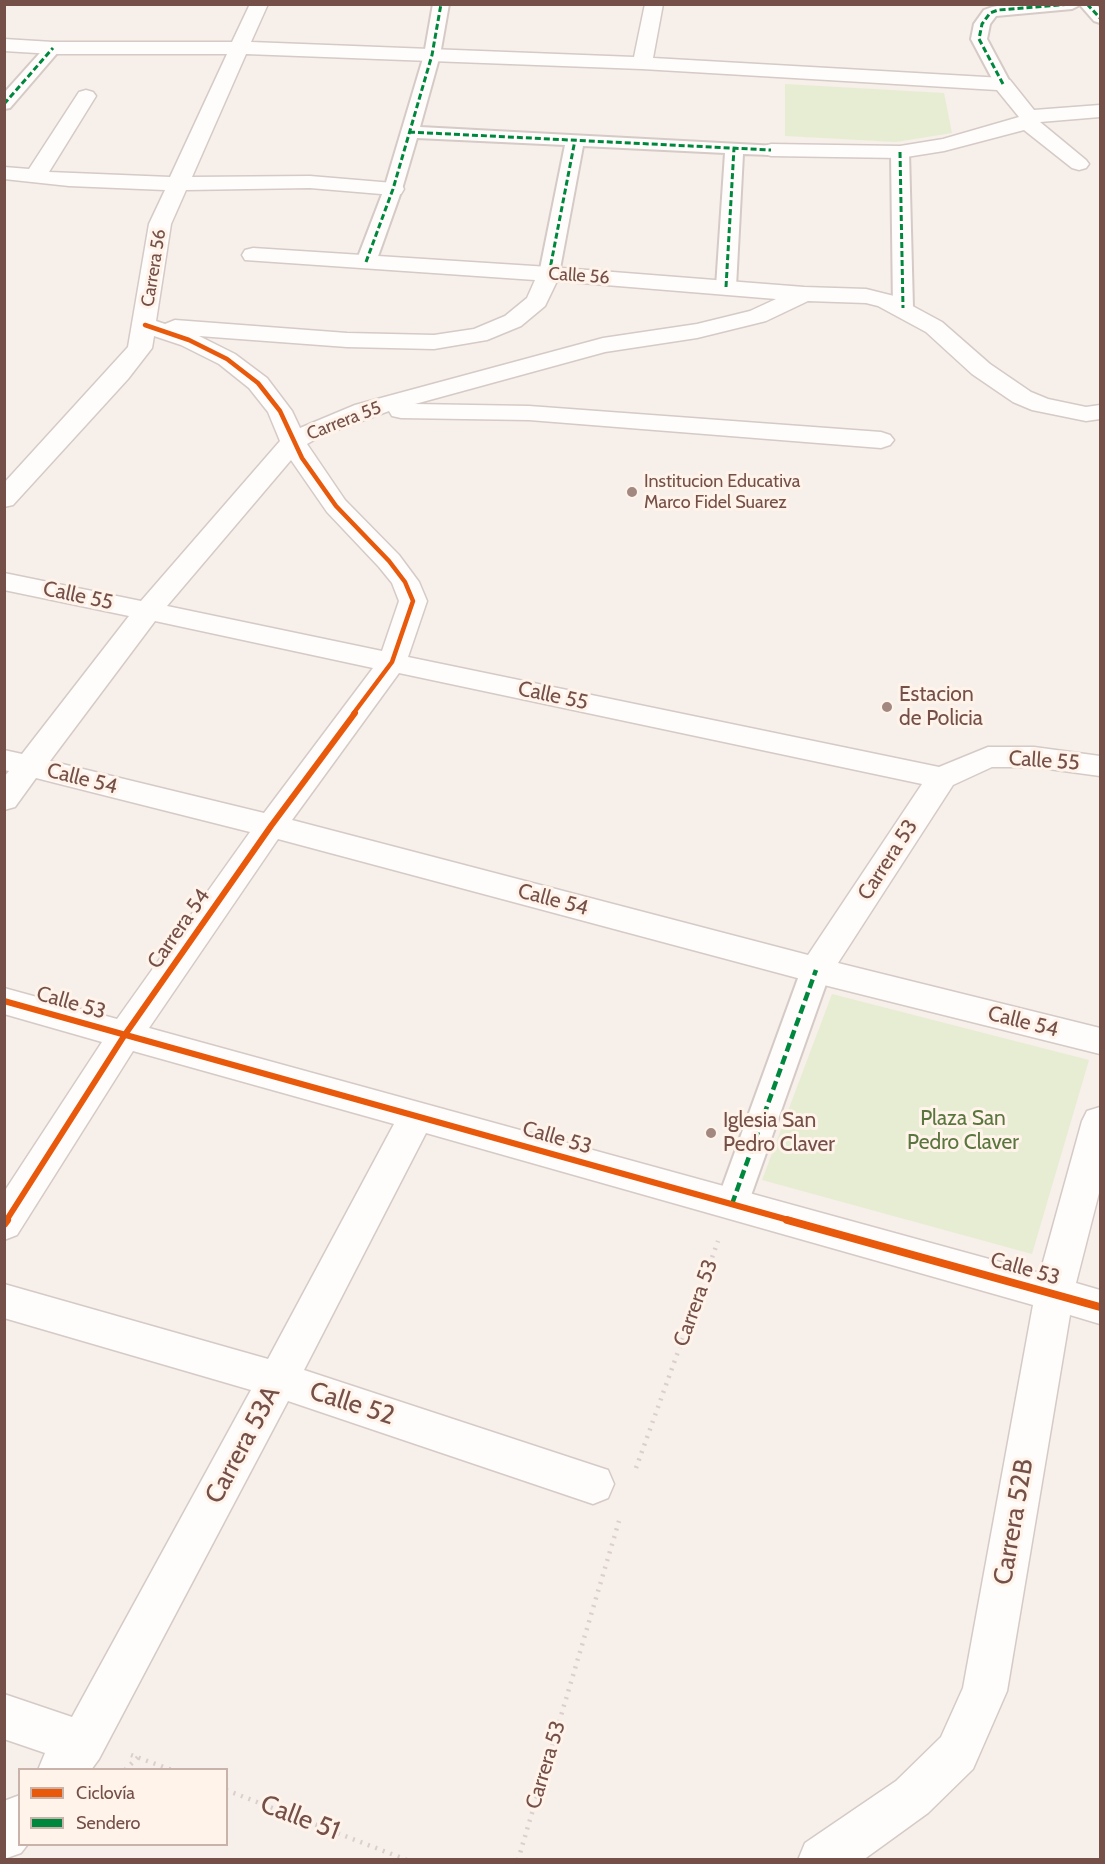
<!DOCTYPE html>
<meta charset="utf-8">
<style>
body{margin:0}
#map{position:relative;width:1105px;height:1864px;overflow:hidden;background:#f7efe9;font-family:Cabin,sans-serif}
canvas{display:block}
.frame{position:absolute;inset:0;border:6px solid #755048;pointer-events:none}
.legend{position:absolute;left:18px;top:1768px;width:210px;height:78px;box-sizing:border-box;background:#fff3ea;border:2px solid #c8b2a9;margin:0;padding:8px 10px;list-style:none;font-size:18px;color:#755048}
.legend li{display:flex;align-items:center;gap:12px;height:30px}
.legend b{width:30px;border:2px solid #c8b2a9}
</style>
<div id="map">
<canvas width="1105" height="1864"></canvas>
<div class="frame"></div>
<ul class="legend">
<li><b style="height:8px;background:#e8590c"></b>Ciclovía</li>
<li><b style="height:8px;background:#00873e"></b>Sendero</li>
</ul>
</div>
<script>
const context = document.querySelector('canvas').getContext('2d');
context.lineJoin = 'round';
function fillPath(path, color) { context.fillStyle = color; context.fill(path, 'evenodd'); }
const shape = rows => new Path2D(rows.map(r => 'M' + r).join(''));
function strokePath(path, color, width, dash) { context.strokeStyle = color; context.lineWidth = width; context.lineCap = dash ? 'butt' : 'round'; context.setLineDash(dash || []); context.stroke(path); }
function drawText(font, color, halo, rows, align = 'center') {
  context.font = font + ' Cabin,sans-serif'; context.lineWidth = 6; context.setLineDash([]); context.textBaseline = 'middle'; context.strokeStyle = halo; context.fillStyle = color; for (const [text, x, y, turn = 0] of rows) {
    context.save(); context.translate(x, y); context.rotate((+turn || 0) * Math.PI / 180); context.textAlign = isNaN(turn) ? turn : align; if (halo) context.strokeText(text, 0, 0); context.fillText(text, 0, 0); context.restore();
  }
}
const green = shape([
 [785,84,944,93,952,133,896,142,785,136],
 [832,994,1089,1060,1032,1254,762,1180]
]);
const path = shape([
 [636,1468,718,1241],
 [131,1755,172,1770],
 [125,1770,138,1757],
 [226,1790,407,1860],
 [518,1860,619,1521]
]);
const pedestrian = shape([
 [433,4,449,4,440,55,420,127,777,146,780,150,777,154,771,155,743,154,736,287,733,291,726,293,719,291,716,287,725,153,583,146,559,274,556,278,549,280,542,278,539,274,565,145,417,138,402,189,376,262,373,266,359,266,356,262,384,189,424,55,433,4],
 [1096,4,1100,9,1100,23,1094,21,1080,5,1072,9,996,16,990,24,987,39,1011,84,1009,88,997,88,971,39,974,24,984,10,992,7,1007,4,1096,4],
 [53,43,61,48,59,51,10,108,4,109,4,93,47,45,53,43],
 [900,147,906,148,909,152,913,308,910,312,903,314,896,312,893,308,891,152,894,148,900,147],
 [816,959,826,962,831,970,748,1204,743,1214,732,1218,721,1214,716,1204,801,970,806,962,816,959]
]);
const minor = shape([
 [250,4,268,4,251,42,634,57,645,4,663,4,653,58,1003,78,1010,80,1034,110,1100,105,1100,117,1040,122,1086,160,1089,164,1086,168,1079,170,1072,168,1024,130,944,151,900,158,771,156,764,154,761,150,764,146,771,144,900,146,943,139,1019,117,997,90,642,69,246,54,192,177,310,176,393,183,401,184,404,189,401,194,393,195,310,188,186,190,171,224,156,321,165,324,175,320,347,333,434,335,474,329,505,316,527,298,535,280,245,260,242,255,245,250,253,248,549,267,804,287,866,289,894,296,942,322,990,364,1031,392,1048,399,1086,407,1100,405,1100,419,1086,421,1032,410,1013,402,972,374,926,332,878,306,866,303,808,301,766,321,697,338,605,352,415,404,529,406,881,432,890,435,894,440,890,445,881,448,529,420,401,418,392,416,389,411,323,435,307,444,345,500,399,555,419,582,427,601,408,657,939,767,988,747,1034,747,1100,756,1100,776,1034,767,992,767,953,785,838,963,1100,1028,1100,1054,816,983,278,839,149,1028,1040,1273,1082,1121,1087,1111,1100,1107,1100,1189,1076,1283,1100,1290,1100,1324,1070,1315,1007,1691,973,1769,928,1813,863,1860,798,1860,805,1843,896,1781,941,1737,963,1688,1033,1305,426,1133,304,1370,608,1470,614,1484,608,1498,593,1504,288,1401,99,1759,91,1770,38,1770,45,1753,4,1739,4,1694,72,1717,251,1390,4,1318,4,1284,268,1359,394,1124,133,1051,17,1235,4,1240,4,1192,102,1042,4,1014,4,988,117,1019,250,832,36,778,15,807,4,810,4,777,9,771,4,770,4,750,22,754,129,616,4,590,4,573,141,601,280,441,268,412,249,388,219,364,181,345,154,336,152,348,128,379,13,505,4,507,4,483,128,347,149,224,165,190,69,186,4,179,4,167,29,169,79,92,86,90,93,92,96,96,49,172,170,177,227,54,53,54,4,51,4,39,53,42,232,42,250,4],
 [557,281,776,299,750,311,697,324,603,338,355,405,300,428,292,411,267,378,235,354,199,336,347,347,434,349,487,340,521,326,545,306,557,281],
 [291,460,327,512,379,567,392,583,399,601,382,651,167,606,291,460],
 [155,621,373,668,264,813,50,761,155,621],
 [399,673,922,784,808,955,292,820,399,673],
 [20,1795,20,1844,28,1844,21,1853,4,1859,4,1801,20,1795]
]);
const quietFar1 = shape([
 [1087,4,1100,18],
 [1003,84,979,39,982,24,990,13,998,10,1072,4],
 [4,104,53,48],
 [409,132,771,150],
 [900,152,903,308],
 [366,262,393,189,432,55,441,4],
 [549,274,575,140],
 [726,287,734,148]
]);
const quiet = shape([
 [732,1204,816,970]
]);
const cyclewayFar2 = shape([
 [145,325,189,340,227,359,258,383,280,411,302,458,336,506,389,561,405,582,413,601,392,662,353,714]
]);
const cyclewayFar1 = shape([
 [4,1001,792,1221],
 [6,1221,124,1036,271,826,355,713]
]);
const cycleway = shape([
 [787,1220,1100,1307],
 [4,1224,7,1220]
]);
const markers = [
 [632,492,6,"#a28880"],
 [887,707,6,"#a28880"],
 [711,1133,6,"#a28880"]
];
const farStreetnames = [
 ["Carrera 56",154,268,-81],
 ["Calle 56",579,276,4],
 ["Carrera 55",344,421,-21]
];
const farPoinames = [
 ["Institucion Educativa",644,482],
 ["Marco Fidel Suarez",644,503]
];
const streetNames = [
 ["Calle 55",78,596,12],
 ["Calle 55",553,696,12],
 ["Calle 55",1044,761,4],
 ["Calle 54",82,779,14],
 ["Carrera 53",888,860,-57],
 ["Calle 54",553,900,15],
 ["Carrera 54",179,929,-55],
 ["Calle 53",71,1003,16],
 ["Calle 54",1023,1022,14],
 ["Calle 53",557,1138,16],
 ["Calle 53",1025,1269,16],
 ["Carrera 53",696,1303,-70],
 ["Carrera 53",546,1765,-73]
];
const poiNames = [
 ["Estacion",899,695],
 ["de Policia",899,719],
 ["Iglesia San",723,1121],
 ["Pedro Claver",723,1145]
];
const parkNames = [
 ["Plaza San",963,1119],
 ["Pedro Claver",963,1143]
];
const nearStreetnames = [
 ["Calle 52",352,1404,18],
 ["Carrera 53A",243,1445,-62],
 ["Carrera 52B",1014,1522,-80],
 ["Calle 51",300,1818,21]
];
fillPath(green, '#e7edd3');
strokePath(pedestrian, '#d5cac6', 4);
strokePath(minor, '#d5cac6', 3);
strokePath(path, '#dacfcc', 4.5, [2, 6]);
fillPath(pedestrian, '#fefdfc');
fillPath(minor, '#fefdfc');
strokePath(quietFar1, '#00873e', 3, [6, 3]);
strokePath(quiet, '#00873e', 4.5, [9, 4.5]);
strokePath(cyclewayFar2, '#e8590c', 4.5);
strokePath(cyclewayFar1, '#e8590c', 6);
strokePath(cycleway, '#e8590c', 8);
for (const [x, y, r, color] of markers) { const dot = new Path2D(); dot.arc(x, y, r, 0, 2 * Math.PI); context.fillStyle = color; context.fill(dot); strokePath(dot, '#fff3ea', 2); }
drawText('18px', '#755048', '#fff3ea', farStreetnames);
drawText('18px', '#755048', '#fff3ea', farPoinames, 'left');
drawText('21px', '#755048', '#fff3ea', streetNames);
drawText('21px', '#755048', '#fff3ea', poiNames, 'left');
drawText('21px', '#58763d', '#fff3ea', parkNames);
drawText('26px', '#755048', '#fff3ea', nearStreetnames);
</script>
